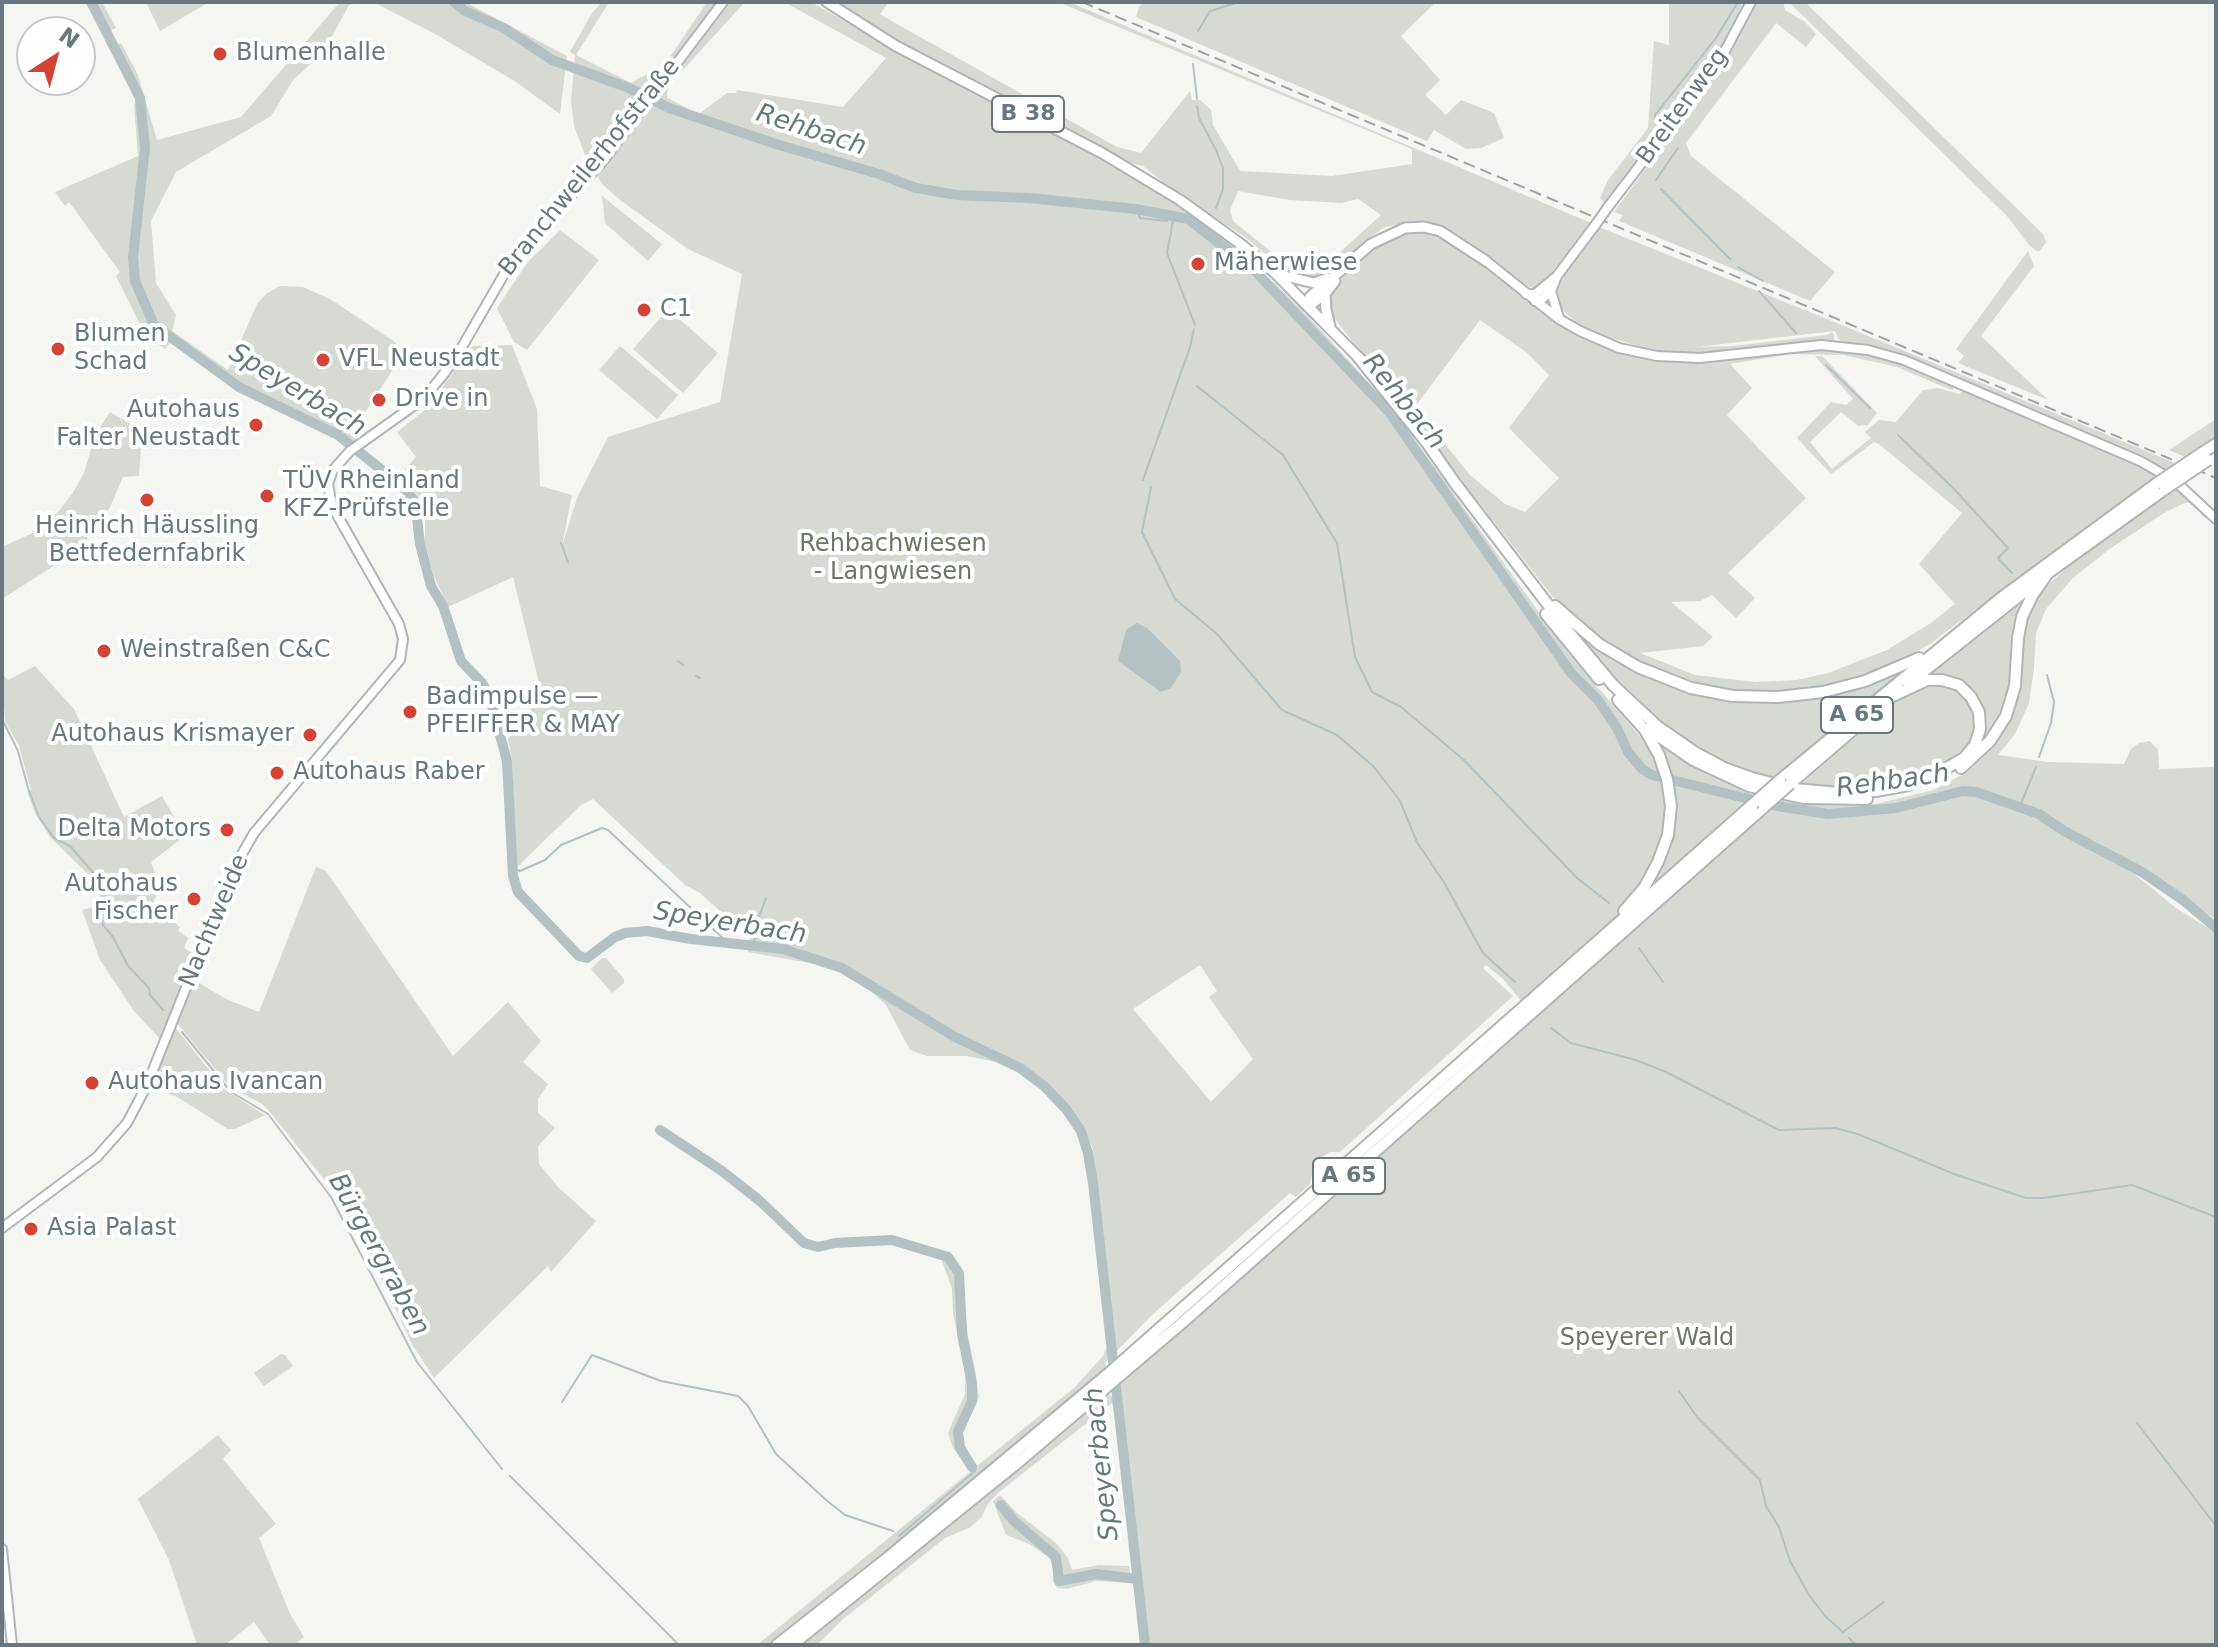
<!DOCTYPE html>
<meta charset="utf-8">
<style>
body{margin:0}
#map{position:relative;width:2218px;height:1647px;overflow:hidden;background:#f5f5f2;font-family:"DejaVu Sans",sans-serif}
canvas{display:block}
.frame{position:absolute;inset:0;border:4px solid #677881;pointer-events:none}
.north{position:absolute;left:16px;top:16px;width:80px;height:80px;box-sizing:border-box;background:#fff;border:2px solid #c2c9cd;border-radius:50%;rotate:36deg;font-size:22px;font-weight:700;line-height:32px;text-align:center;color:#677881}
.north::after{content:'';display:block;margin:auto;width:28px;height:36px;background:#d44434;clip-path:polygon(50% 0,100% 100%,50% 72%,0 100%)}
</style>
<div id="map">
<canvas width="2218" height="1647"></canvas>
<div class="frame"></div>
<div class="north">N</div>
</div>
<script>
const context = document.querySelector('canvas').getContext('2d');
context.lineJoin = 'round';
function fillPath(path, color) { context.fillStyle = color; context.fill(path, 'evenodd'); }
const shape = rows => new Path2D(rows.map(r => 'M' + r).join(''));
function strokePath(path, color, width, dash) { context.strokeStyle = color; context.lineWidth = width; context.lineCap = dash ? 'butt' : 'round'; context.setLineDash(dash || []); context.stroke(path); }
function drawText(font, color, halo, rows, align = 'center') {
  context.font = font + ' "DejaVu Sans",sans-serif'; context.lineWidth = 8; context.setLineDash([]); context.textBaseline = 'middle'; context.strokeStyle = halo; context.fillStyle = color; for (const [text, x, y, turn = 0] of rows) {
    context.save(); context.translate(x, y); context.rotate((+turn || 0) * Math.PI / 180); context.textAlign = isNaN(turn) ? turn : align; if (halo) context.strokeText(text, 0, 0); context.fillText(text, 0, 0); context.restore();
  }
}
const green = shape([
 [85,2,102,2,116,28,104,33],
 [146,2,209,2,160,31],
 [340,2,361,2,349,5,323,53,293,80,271,116,176,172,151,221,156,283,176,315,172,331,228,370,257,304,266,294,280,286,303,287,330,299,395,342,401,350,399,355,401,357,353,431,359,437,347,446,337,438,236,388,171,342,165,349,145,334,116,276,120,272,69,202,65,206,55,192,138,156,134,107,136,97,111,47,121,43,138,75,157,140,241,117],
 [364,2,465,2,567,56,560,114,516,82,437,35,377,4],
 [602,2,609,2,576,55,631,83,666,63,707,2,717,2,669,66,667,98,699,114,727,93,736,93,737,90,843,107,886,58,784,2,811,2,929,69,1096,155,1181,206,1216,230,1298,305,1393,409,1569,654,1644,741,1662,771,1673,827,1661,752,1664,749,1728,783,1755,793,1663,877,1675,892,1784,799,1822,805,1875,804,1934,790,1967,772,1995,745,2011,720,2022,677,2024,622,2037,595,2071,564,2179,487,2194,501,2182,504,2164,513,2108,550,2072,579,2046,609,2036,633,2034,669,2029,703,2015,734,1998,755,2048,762,2124,764,2131,749,2139,743,2150,741,2158,750,2159,769,2216,767,2216,920,2141,867,2064,827,2039,810,2024,804,2023,807,2132,872,2176,908,2216,933,2216,1645,1142,1645,1115,1414,1112,1403,998,1493,988,1504,981,1518,969,1528,945,1538,842,1620,817,1645,799,1645,923,1547,1112,1389,1109,1397,1113,1395,1121,1387,1121,1381,1535,1017,1503,979,1486,965,1483,968,1513,996,1340,1152,1330,1152,1322,1157,1312,1175,1310,1184,1296,1197,1290,1193,1153,1314,1105,1363,1106,1367,1109,1366,812,1612,769,1645,757,1645,975,1468,971,1470,953,1448,948,1433,965,1394,965,1372,953,1313,952,1289,942,1261,949,1254,961,1273,968,1337,975,1369,979,1398,962,1430,965,1446,977,1466,1074,1388,1103,1356,1106,1349,1114,1345,1093,1150,1086,1131,1067,1106,1045,1085,1022,1067,966,1056,927,1056,910,1050,886,1005,848,970,748,952,750,930,731,921,700,893,685,885,593,799,581,805,516,868,512,761,508,739,542,695,513,577,448,607,434,576,425,543,425,506,420,497,399,476,416,457,397,432,442,397,441,389,472,346,512,345,537,409,540,486,572,495,562,546,577,498,608,437,720,402,742,274,688,249,620,200,602,184,587,160,574,126,571,101,575,55,570,52,592,13],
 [1200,965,1217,991,1209,997,1253,1059,1211,1102,1133,1009],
 [729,2,745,2,681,72,677,72,676,71,697,40],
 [832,2,889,2,880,14,895,23,1117,147,1141,153,1190,91,1192,100,1200,100,1211,110,1213,125,1240,171,1332,176,1412,164,1412,149,1058,2,1069,2,1591,223,1549,276,1534,288,1526,286,1474,245,1453,232,1437,225,1414,222,1385,227,1366,240,1331,272,1313,281,1287,272,1245,237,1178,194,1143,166,1124,161,906,48],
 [1238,191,1290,200,1341,203,1358,199,1381,215,1319,271,1305,275,1295,271,1233,221,1230,210],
 [1145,2,1174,2,1177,4,1179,2,1363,2,1366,4,1436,2,1401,36,1440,80,1425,95,1446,115,1461,100,1494,113,1504,138,1481,148,1466,149,1434,130,1427,141,1136,17,1139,7],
 [1669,2,1743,2,1726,44,1604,203,1600,198,1608,180,1648,128,1654,41,1669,45],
 [1754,2,1783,2,1785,10,1805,22,1816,34,1806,47,1776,23,1686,143,1691,156,1835,272,1810,301,1619,221,1623,215,1614,212,1719,68,1749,16],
 [1789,2,1805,2,2043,234,2046,242,2040,251,2036,251,2029,245,2007,216],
 [602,196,662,244,648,261,605,223],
 [1599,227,1832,321,2175,463,2166,470,2087,433,1917,362,1863,346,1840,342,1835,331,1696,347,1733,346,1826,335,1832,332,1834,335,1834,342,1795,343,1690,355,1647,349,1601,335,1582,327,1563,311,1558,305,1555,293,1569,268],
 [560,230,599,260,527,350,514,342,497,308,527,263],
 [1413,231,1432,232,1450,239,1549,317,1589,338,1666,360,1825,347,1870,354,1898,362,1954,384,1953,390,1949,389,1897,367,1844,355,1791,354,1730,364,1752,388,1727,415,1806,498,1728,573,1755,598,1736,618,1712,595,1700,601,1671,602,1713,637,1703,646,1640,653,1695,675,1756,682,1797,680,1828,673,1887,650,1931,623,1955,604,1919,564,1962,513,1879,444,1874,442,1831,474,1797,438,1831,402,1846,405,1853,399,1815,356,1822,356,1877,413,1868,425,1858,426,1841,412,1810,442,1832,469,1871,438,1865,432,1879,420,1896,422,1923,390,1938,388,1960,394,1963,389,2160,474,2060,546,1930,644,1882,671,1847,683,1792,693,1747,693,1686,681,1649,667,1610,646,1585,627,1553,597,1331,314,1328,297,1349,270,1381,242,1392,235],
 [1480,320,1526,352,1549,375,1509,428,1559,478,1525,512,1505,504,1470,475,1415,407],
 [2028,251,2034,266,1981,336,2048,400,1958,363,1964,356,1956,349],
 [668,309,718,353,683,393,633,349],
 [620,346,678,395,657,419,599,370],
 [110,412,142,431,139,476,123,477,110,507,80,549,2,599,2,547,37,531,59,511,72,494,84,473,95,435],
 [2216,419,2216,436,2185,457,2169,450],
 [2026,597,2010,695,1995,730,1975,753,1983,737,1985,724,1970,690,1921,680],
 [1563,617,1624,663,1741,700,1793,702,1819,698,1849,690,1904,669,1790,767,1766,780,1723,764,1697,749,1653,718,1607,674],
 [35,666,74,709,124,817,162,796,185,836,151,862,160,888,152,905,180,927,178,930,188,938,184,948,194,954,160,1039,134,1011,100,960,82,910,103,904,92,878,50,837,35,813,27,791,31,790,19,746,5,721,2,674,8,680],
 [1930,684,1953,686,1966,694,1977,716,1973,741,1963,753,1932,773,1901,784,1836,790,1799,786,1892,705,1915,689],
 [316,867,326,871,453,1056,508,1002,541,1041,523,1062,548,1084,538,1099,538,1113,555,1128,538,1146,539,1164,558,1187,596,1221,551,1272,548,1266,434,1378,413,1346,364,1242,330,1187,269,1111,262,1104,230,1087,177,1023,194,980,226,999,259,1012],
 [602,958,606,958,624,979,624,983,612,993,591,969],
 [175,1027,225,1090,265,1115,235,1129,228,1129,179,1098,152,1086],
 [281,1354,285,1355,293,1366,264,1386,254,1373],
 [218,1435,231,1450,223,1459,276,1524,259,1538,290,1614,304,1637,294,1645,270,1645,254,1622,225,1645,197,1645,169,1560,138,1499],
 [1000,1495,1017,1513,1057,1544,1068,1558,1072,1570,1099,1565,1129,1566,1132,1583,1096,1581,1067,1589,1057,1588,1053,1581,1053,1568,1050,1558,1029,1544,1006,1535,993,1501]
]);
const water = shape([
 [1137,623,1147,628,1180,661,1181,672,1171,688,1161,692,1118,661,1126,630]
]);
const stream = shape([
 [1198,31,1210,11,1239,2],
 [1193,64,1197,99],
 [1197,106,1199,118,1216,150,1223,168,1223,189,1216,208],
 [1655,119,1655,115,1716,38,1738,2],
 [1656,180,1678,148],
 [1661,189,1730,259],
 [1136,209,1140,218,1167,221],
 [1173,221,1167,253,1195,325],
 [1204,230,1207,225],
 [1738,267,1763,281],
 [1759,291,1796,333],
 [1826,365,1870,408],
 [1197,386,1283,455,1337,543,1355,657,1372,692,1401,707,1464,760,1577,878,1609,903],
 [1898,435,1954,489,2008,548,1998,558,2012,573],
 [1143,480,1190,347,1194,329],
 [1151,487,1142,532,1175,599,1216,633,1282,710,1337,735,1374,767,1400,801,1417,842,1445,884,1483,953,1515,982],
 [561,543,568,562],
 [678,661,683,665],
 [696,676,700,678],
 [2,719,18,751,28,788,39,817,54,838,70,846,97,877,105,889,106,900,101,913,103,925,113,937,128,966,149,988,150,995,163,1010],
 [2039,757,2051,723,2054,702,2047,675],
 [2020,806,2036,767],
 [512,868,520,871,545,860,561,845,602,828,608,830,728,943],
 [754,944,757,922,766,898],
 [1639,948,1663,982],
 [1551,1028,1571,1043,1636,1060,1666,1072,1779,1130,1835,1128,1858,1134,1954,1174,2026,1198,2044,1198,2132,1185,2216,1217],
 [182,1032,231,1092,268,1114,331,1197,417,1362,502,1469],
 [1679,1391,1697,1417,1760,1480,1766,1506,1779,1527,1790,1561,1809,1595,1825,1616,1843,1632,1884,1602],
 [562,1402,592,1355,661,1381,738,1396,748,1406,776,1454,825,1499,845,1515,893,1531],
 [2137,1423,2216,1526],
 [510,1476,679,1645],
 [899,1536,975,1471],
 [1849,1638,1856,1645]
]);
const river = shape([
 [91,2,140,98,145,148,133,257,135,281,154,325,239,387,338,435,403,487,415,501,420,544,431,586,443,606,461,661,482,683,489,695,507,761,513,876,518,892,579,956,587,958,615,937,625,933,647,931,691,939,783,949,842,968,955,1037,1020,1068,1044,1086,1066,1109,1081,1131,1088,1153,1093,1183,1145,1645],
 [454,2,465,11,504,28,552,60,629,88,669,108,776,144,879,174,916,188,957,195,1029,198,1136,209,1188,219,1254,270,1389,412,1571,673,1598,700,1617,728,1628,752,1642,769,1652,775,1777,806,1828,814,1896,808,1963,791,1976,792,2039,814,2064,831,2142,872,2183,900,2216,928],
 [660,1130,722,1171,760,1201,804,1243,818,1247,835,1243,892,1240,948,1257,959,1273,962,1334,972,1384,972,1401,958,1432,960,1448,972,1467],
 [1001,1505,1014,1521,1056,1557,1059,1581,1096,1574,1137,1579]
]);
const secondary = shape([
 [1608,207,1719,62,1751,2],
 [1486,261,1559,319,1580,331,1619,348,1657,356,1700,358,1821,345,1868,350,1904,360,2140,461,2175,481,2216,519],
 [1551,291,1559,318],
 [1526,294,1535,294,1557,276,1596,224],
 [1535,301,1542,299,1551,291,1557,276],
 [2,1228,97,1157,127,1123,147,1085,234,868,254,833,400,660,403,639,399,624,332,506,328,484,333,470,350,451,423,399,439,380,455,359,514,257,602,162,723,2],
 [2,1549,12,1645]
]);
const primary = shape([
 [827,2,896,46,1102,153,1180,200,1242,245,1275,273,1359,358],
 [1281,275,1314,283,1328,278],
 [1325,294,1326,310,1330,326],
 [1308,304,1310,297,1371,244,1405,228,1424,227,1440,231,1486,261],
 [1308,304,1313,303,1325,294,1335,281]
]);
const highway = shape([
 [1359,358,1427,443,1457,486],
 [2202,453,2216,444],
 [1455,483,1572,636,1613,685,1657,726,1696,753,1724,768,1752,778,1795,789,1839,793,1876,791,1908,785,1938,773,1964,758,1975,745,1980,729,1979,712,1971,697,1959,685,1942,680,1927,680,1893,696],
 [1555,606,1599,644,1638,667,1691,688,1733,696,1778,697,1823,692,1865,681,1919,658],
 [1546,614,1599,679],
 [1909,683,2048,573,2165,489],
 [1618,700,1645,730,1659,755,1667,779,1671,806,1668,835,1658,862,1644,888,1624,911],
 [1648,729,1693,760,1749,786,1804,798,1867,799],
 [1961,768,1990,741,2006,716,2015,686,2018,638,2022,617,2032,596,2048,573],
 [1780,780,2001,598,2156,484],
 [1790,784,1896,693],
 [777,1645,885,1560,1108,1374,1753,804],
 [792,1645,1022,1459,1183,1322,1764,807]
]);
const rail = shape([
 [1082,2,2216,478]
]);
const secondaryBridge = shape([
 [1596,224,1608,207]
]);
const highwayBridge = shape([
 [2156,484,2202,453],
 [2165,489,2208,460],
 [1753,804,1780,780],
 [1764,807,1790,784]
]);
const markers = [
 [220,54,8,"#d44434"],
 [1198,264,8,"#d44434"],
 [644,310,8,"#d44434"],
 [58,349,8,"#d44434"],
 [323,360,8,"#d44434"],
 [379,400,8,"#d44434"],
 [256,425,8,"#d44434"],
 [267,496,8,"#d44434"],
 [147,500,8,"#d44434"],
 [104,651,8,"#d44434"],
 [410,712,8,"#d44434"],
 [310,735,8,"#d44434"],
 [277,773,8,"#d44434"],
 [227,830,8,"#d44434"],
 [194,899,8,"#d44434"],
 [92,1083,8,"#d44434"],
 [31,1229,8,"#d44434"]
];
const shields = [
 [1028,114,72],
 [1857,715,72],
 [1349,1176,72]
];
const shieldNames = [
 ["B 38",1028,114],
 ["A 65",1857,715],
 ["A 65",1349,1176]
];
const poiNames = [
 ["Blumenhalle",236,54],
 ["Mäherwiese",1214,264],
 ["C1",660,310],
 ["Blumen",74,335],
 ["Schad",74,363],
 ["VFL Neustadt",339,360],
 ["Drive in",395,400],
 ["Autohaus",240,411,"right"],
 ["Falter Neustadt",240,439,"right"],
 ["TÜV Rheinland",283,482],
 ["KFZ-Prüfstelle",283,510],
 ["Heinrich Häussling",147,527,"center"],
 ["Bettfedernfabrik",147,555,"center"],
 ["Weinstraßen C&C",120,651],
 ["Badimpulse —",426,698],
 ["PFEIFFER & MAY",426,726],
 ["Autohaus Krismayer",294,735,"right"],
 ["Autohaus Raber",293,773],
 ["Delta Motors",211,830,"right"],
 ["Autohaus",178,885,"right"],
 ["Fischer",178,913,"right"],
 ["Autohaus Ivancan",108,1083],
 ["Asia Palast",47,1229]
];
const streetNames = [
 ["Breitenweg",1683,107,-54],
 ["Branchweilerhofstraße",590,168,-51],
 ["Nachtweide",215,921,-67]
];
const parkNames = [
 ["Rehbachwiesen",893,545],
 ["- Langwiesen",893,573],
 ["Speyerer Wald",1647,1339]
];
const waterNames = [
 ["Rehbach",811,131,18],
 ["Speyerbach",297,391,31],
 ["Rehbach",1403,402,51],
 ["Rehbach",1893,782,-8],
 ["Speyerbach",730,924,9],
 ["Bürgergraben",378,1255,61],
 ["Speyerbach",1103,1464,-96]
];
fillPath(green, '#d6dad2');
fillPath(water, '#b3c1c3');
strokePath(stream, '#b3c1c3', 2);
strokePath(river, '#b3c1c3', 10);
strokePath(secondary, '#afb5b9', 12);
strokePath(primary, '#aeb4b7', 13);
strokePath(highway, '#b0b5b7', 14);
strokePath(secondary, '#fff', 8);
strokePath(primary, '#fff', 9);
strokePath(highway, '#fff', 10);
strokePath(rail, '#9da4a8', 2, [12, 6]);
strokePath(secondaryBridge, '#afb5b9', 12, []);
strokePath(highwayBridge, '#b0b5b7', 14, []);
strokePath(secondaryBridge, '#fff', 8);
strokePath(highwayBridge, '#fff', 10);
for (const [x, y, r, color] of markers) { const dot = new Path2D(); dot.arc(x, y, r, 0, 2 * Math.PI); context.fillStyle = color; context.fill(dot); strokePath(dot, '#fff', 3); }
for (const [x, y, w] of shields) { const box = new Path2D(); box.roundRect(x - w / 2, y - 18, w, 36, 6); context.fillStyle = '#fff'; context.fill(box); strokePath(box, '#677881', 2); }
drawText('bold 22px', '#677881', null, shieldNames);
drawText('24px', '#677881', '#fff', poiNames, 'left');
drawText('24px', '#677881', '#fff', streetNames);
drawText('24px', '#6b7865', '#fff', parkNames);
drawText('italic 26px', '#637a7d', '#fff', waterNames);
</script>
